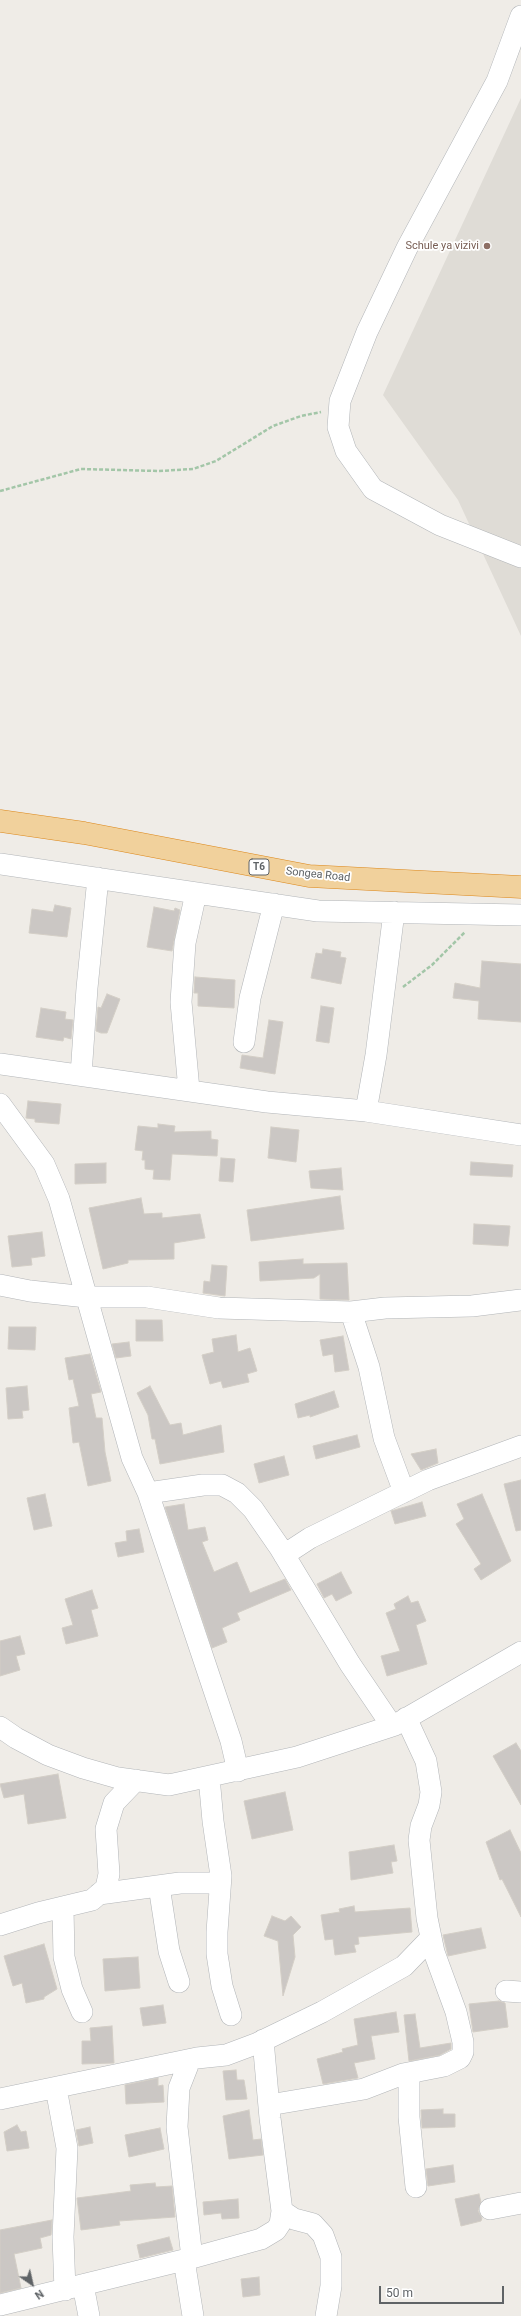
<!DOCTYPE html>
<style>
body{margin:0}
#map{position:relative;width:521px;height:2316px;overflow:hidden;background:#efece7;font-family:Roboto,sans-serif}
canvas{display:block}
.north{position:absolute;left:12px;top:2264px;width:40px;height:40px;-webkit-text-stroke:3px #fff;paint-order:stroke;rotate:146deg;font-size:11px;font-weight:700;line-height:16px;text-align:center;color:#5f6366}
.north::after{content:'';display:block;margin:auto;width:14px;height:18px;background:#5f6366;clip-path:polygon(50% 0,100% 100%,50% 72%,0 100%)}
.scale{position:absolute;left:379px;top:2286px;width:125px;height:18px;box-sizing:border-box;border:2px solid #5f6366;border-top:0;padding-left:5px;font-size:12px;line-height:14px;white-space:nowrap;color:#5f6366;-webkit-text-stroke:3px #fff;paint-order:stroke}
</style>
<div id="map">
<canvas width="521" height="2316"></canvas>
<div class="north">N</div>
<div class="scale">50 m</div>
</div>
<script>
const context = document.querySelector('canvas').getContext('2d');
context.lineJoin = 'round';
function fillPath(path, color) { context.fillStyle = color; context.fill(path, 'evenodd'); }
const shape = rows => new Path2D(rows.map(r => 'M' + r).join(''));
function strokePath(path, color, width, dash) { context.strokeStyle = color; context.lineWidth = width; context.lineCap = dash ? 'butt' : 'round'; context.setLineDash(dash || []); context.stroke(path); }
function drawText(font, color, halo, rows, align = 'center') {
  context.font = font + ' Roboto,sans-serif'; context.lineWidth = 3.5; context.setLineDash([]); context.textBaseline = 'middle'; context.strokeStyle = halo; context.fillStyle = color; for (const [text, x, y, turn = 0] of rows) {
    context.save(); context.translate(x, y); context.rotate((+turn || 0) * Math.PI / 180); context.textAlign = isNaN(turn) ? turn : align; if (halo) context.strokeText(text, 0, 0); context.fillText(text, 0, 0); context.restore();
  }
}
const education = shape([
 [521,98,521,636,458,500,383,395]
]);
const building = shape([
 [55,905,71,908,67,937,29,933,32,909,53,912,55,905],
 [154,907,174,911,175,908,180,910,172,951,147,947,154,907],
 [323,949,341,952,340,957,346,958,341,984,311,978,316,953,322,954,323,949],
 [482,961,521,964,521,1022,478,1019,479,1001,453,998,455,983,480,988,482,961],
 [195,977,235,980,234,1008,198,1006,198,993,194,993,195,977],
 [107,994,120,999,107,1033,101,1033,96,1031,98,1007,101,1008,107,994],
 [321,1006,334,1008,329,1043,316,1041,321,1006],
 [41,1008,66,1012,65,1019,73,1020,71,1039,64,1037,63,1041,36,1037,41,1008],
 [269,1020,283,1022,275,1074,240,1068,242,1055,263,1058,269,1020],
 [28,1101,61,1104,59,1124,35,1122,35,1119,26,1118,28,1101],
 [158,1124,175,1126,174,1132,211,1131,211,1139,218,1140,217,1156,172,1154,170,1180,153,1179,154,1170,145,1169,145,1160,142,1160,143,1151,135,1150,138,1126,158,1128,158,1124],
 [271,1127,299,1130,296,1162,268,1158,271,1127],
 [221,1158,235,1159,233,1182,219,1181,221,1158],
 [471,1162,513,1165,512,1177,470,1175,471,1162],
 [106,1163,106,1183,75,1184,75,1164,106,1163],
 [341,1168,343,1190,311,1188,309,1171,341,1168],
 [340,1196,344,1229,251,1241,247,1210,340,1196],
 [141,1198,144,1214,162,1213,162,1218,200,1214,205,1238,174,1243,174,1259,128,1260,128,1263,103,1269,89,1208,141,1198],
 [474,1224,510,1226,508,1246,473,1244,474,1224],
 [42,1232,45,1256,31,1258,32,1265,12,1267,8,1236,42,1232],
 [303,1259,303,1264,347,1263,349,1300,320,1299,320,1274,314,1278,260,1281,259,1262,303,1259],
 [212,1265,227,1266,225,1296,203,1293,204,1281,210,1282,212,1265],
 [136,1320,162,1320,163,1341,136,1341,136,1320],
 [9,1327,36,1327,35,1350,8,1349,9,1327],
 [236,1335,238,1352,250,1348,257,1371,247,1374,249,1382,223,1388,221,1381,210,1384,202,1355,214,1352,212,1339,236,1335],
 [343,1336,349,1370,335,1372,333,1354,323,1356,320,1340,343,1336],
 [129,1342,131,1356,116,1358,112,1344,129,1342],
 [90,1354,101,1392,91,1394,96,1418,102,1418,105,1452,111,1481,88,1486,79,1442,73,1443,69,1408,79,1406,73,1379,69,1380,65,1358,90,1354],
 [27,1386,29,1410,22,1411,23,1418,8,1419,6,1388,27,1386],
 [150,1386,170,1425,181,1423,183,1435,221,1425,224,1452,160,1464,155,1439,152,1439,148,1415,137,1393,150,1386],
 [334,1391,339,1407,310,1417,310,1415,298,1418,295,1404,334,1391],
 [357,1435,360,1447,316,1459,313,1446,357,1435],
 [436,1449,438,1463,421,1470,411,1454,436,1449],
 [284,1456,289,1475,259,1483,254,1464,284,1456],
 [521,1480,521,1530,516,1531,504,1484,521,1480],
 [45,1494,52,1526,34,1530,27,1498,45,1494],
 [482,1494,511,1561,481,1580,474,1569,481,1564,456,1524,464,1519,457,1504,482,1494],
 [422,1502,426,1516,395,1524,391,1511,422,1502],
 [184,1504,188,1530,205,1527,208,1540,202,1542,214,1572,237,1562,250,1593,285,1579,291,1590,237,1613,240,1620,222,1628,227,1642,212,1648,165,1507,184,1504],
 [139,1529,144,1552,118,1557,115,1543,127,1541,126,1531,139,1529],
 [341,1572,352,1593,336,1601,332,1594,324,1598,317,1584,341,1572],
 [92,1590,98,1608,91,1610,98,1636,66,1644,62,1628,73,1625,65,1599,92,1590],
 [408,1596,411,1603,418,1601,426,1621,416,1625,427,1664,387,1676,381,1656,400,1651,386,1613,396,1609,394,1604,408,1596],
 [20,1636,25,1654,16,1656,20,1670,0,1676,0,1641,20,1636],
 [516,1743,521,1751,521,1805,493,1756,516,1743],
 [58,1774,66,1818,28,1824,24,1794,4,1798,0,1784,58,1774],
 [285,1792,293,1830,252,1839,244,1801,285,1792],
 [510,1830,521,1853,521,1917,502,1879,500,1880,486,1842,510,1830],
 [394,1845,397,1861,391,1862,393,1873,351,1880,349,1852,394,1845],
 [354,1906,355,1912,410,1908,412,1932,358,1937,359,1944,354,1945,356,1952,335,1955,333,1939,325,1940,321,1915,340,1912,339,1909,354,1906],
 [272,1916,285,1921,291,1916,301,1927,293,1935,295,1957,283,1996,278,1941,264,1936,272,1916],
 [481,1928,486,1948,448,1956,443,1935,481,1928],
 [44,1944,57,1989,44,1997,44,1999,26,2003,22,1983,13,1986,4,1956,44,1944],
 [138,1957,140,1988,105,1991,103,1959,138,1957],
 [499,2001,505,2003,508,2027,473,2032,469,2004,499,2001],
 [163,2005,166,2023,143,2026,140,2008,163,2005],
 [396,2012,399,2032,371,2036,375,2059,354,2063,358,2078,323,2084,317,2059,343,2052,342,2049,358,2045,354,2019,396,2012],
 [415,2014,420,2048,451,2043,451,2049,440,2055,409,2061,404,2015,415,2014],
 [112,2026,114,2063,82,2064,82,2041,91,2041,90,2028,112,2026],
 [236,2070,237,2080,244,2080,247,2099,226,2100,223,2071,236,2070],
 [158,2078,158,2086,163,2085,164,2102,126,2104,125,2085,158,2078],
 [443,2109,443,2114,455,2114,455,2127,422,2128,421,2110,443,2109],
 [249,2110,253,2140,261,2139,263,2155,229,2159,223,2116,249,2110],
 [17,2125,21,2132,26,2131,29,2148,7,2151,4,2132,17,2125],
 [90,2127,93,2143,79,2146,76,2130,90,2127],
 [160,2128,164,2149,129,2157,125,2135,160,2128],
 [453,2165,455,2182,428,2186,426,2169,453,2165],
 [155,2183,156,2187,172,2186,175,2217,119,2221,120,2225,81,2230,77,2198,131,2191,130,2185,155,2183],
 [479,2194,481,2202,478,2211,482,2218,481,2221,461,2226,455,2199,479,2194],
 [238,2199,239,2218,222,2219,221,2213,204,2215,203,2202,238,2199],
 [52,2220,51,2235,40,2238,42,2248,14,2254,21,2288,0,2293,0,2230,52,2220],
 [169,2237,173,2250,140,2258,137,2245,169,2237],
 [259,2277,260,2295,243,2297,241,2279,259,2277]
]);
const path = shape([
 [0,491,81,469,159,471,193,469,216,461,273,426,301,416,321,412],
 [403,987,432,965,465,932]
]);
const minor = shape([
 [521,16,497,81,407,248,367,332,340,401,338,427,346,451,373,489,440,525,521,557],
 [0,864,318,911,521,915],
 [244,1042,250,998,274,904],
 [0,1064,267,1102,366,1111,521,1135],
 [81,1075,87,988,98,878],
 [189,1090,181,1002,185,943,196,893],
 [0,1104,44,1164,59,1199,132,1458,148,1493,231,1741,238,1771],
 [366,1111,376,1055,394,912],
 [0,1285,30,1291,87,1297,147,1297,219,1308,351,1312,385,1308,472,1306,521,1300],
 [351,1312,369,1367,384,1438,404,1492],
 [148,1493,203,1485,222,1485,237,1493,253,1509,280,1548,350,1664,392,1726],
 [284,1555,310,1538,428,1480,521,1446],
 [0,1727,16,1738,48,1755,83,1768,118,1778,169,1785,297,1757,395,1725,521,1652],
 [209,1777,213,1821,221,1876,217,1932,217,1954,222,1986,231,2015],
 [159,1886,169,1951,179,1982],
 [99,1894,180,1883,220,1883],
 [63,1908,64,1957,72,1989,82,2012],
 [0,1925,38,1913,92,1900,106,1888,109,1874,106,1829,114,1803,136,1780],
 [506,1991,521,1992],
 [190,2060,179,2088,177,2127,192,2258],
 [409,2073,409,2117,416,2187],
 [56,2088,67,2148,63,2237,65,2290],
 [0,2099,197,2058,226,2055,258,2043,322,2012,404,1966,431,1938],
 [269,2105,364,2089,403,2074,444,2066,460,2058,463,2052,463,2042,456,2012,434,1952,427,1918,419,1840,421,1826,429,1805,431,1792,426,1761,406,1718],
 [490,2209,521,2203],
 [282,2211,294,2219,313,2224,323,2235,331,2257,331,2286,326,2316],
 [184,2260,193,2316],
 [83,2285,89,2316],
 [0,2305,192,2258,261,2239,276,2230,280,2224,282,2211,270,2118,263,2040]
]);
const highway = shape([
 [0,821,84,833,309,876,521,887]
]);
const markers = [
 [487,246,4,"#8d6e63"]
];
const shields = [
 [259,867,20]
];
const shieldNames = [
 ["T6",259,867]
];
const educationNames = [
 ["Schule ya vizivi",479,246]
];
const streetNames = [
 ["Songea Road",318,875,6]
];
fillPath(education, '#dfdcd6');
fillPath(building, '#cbc7c4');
strokePath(building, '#d3cec6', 1);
strokePath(minor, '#b2b5b8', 22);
strokePath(highway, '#dc871a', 23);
strokePath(path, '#a3c6a8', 2.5, [4, 2]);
strokePath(minor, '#fff', 21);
strokePath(highway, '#f1d19c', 22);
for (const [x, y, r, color] of markers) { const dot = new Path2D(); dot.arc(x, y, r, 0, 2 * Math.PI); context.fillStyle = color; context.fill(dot); strokePath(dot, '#fff', 1.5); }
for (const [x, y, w] of shields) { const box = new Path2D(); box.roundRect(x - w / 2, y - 8, w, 16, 3); context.fillStyle = '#fff'; context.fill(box); strokePath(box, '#5f6366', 1); }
drawText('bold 10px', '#5f6366', null, shieldNames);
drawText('11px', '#785e54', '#fff', educationNames, 'right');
drawText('11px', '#5f6366', '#fff', streetNames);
</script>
